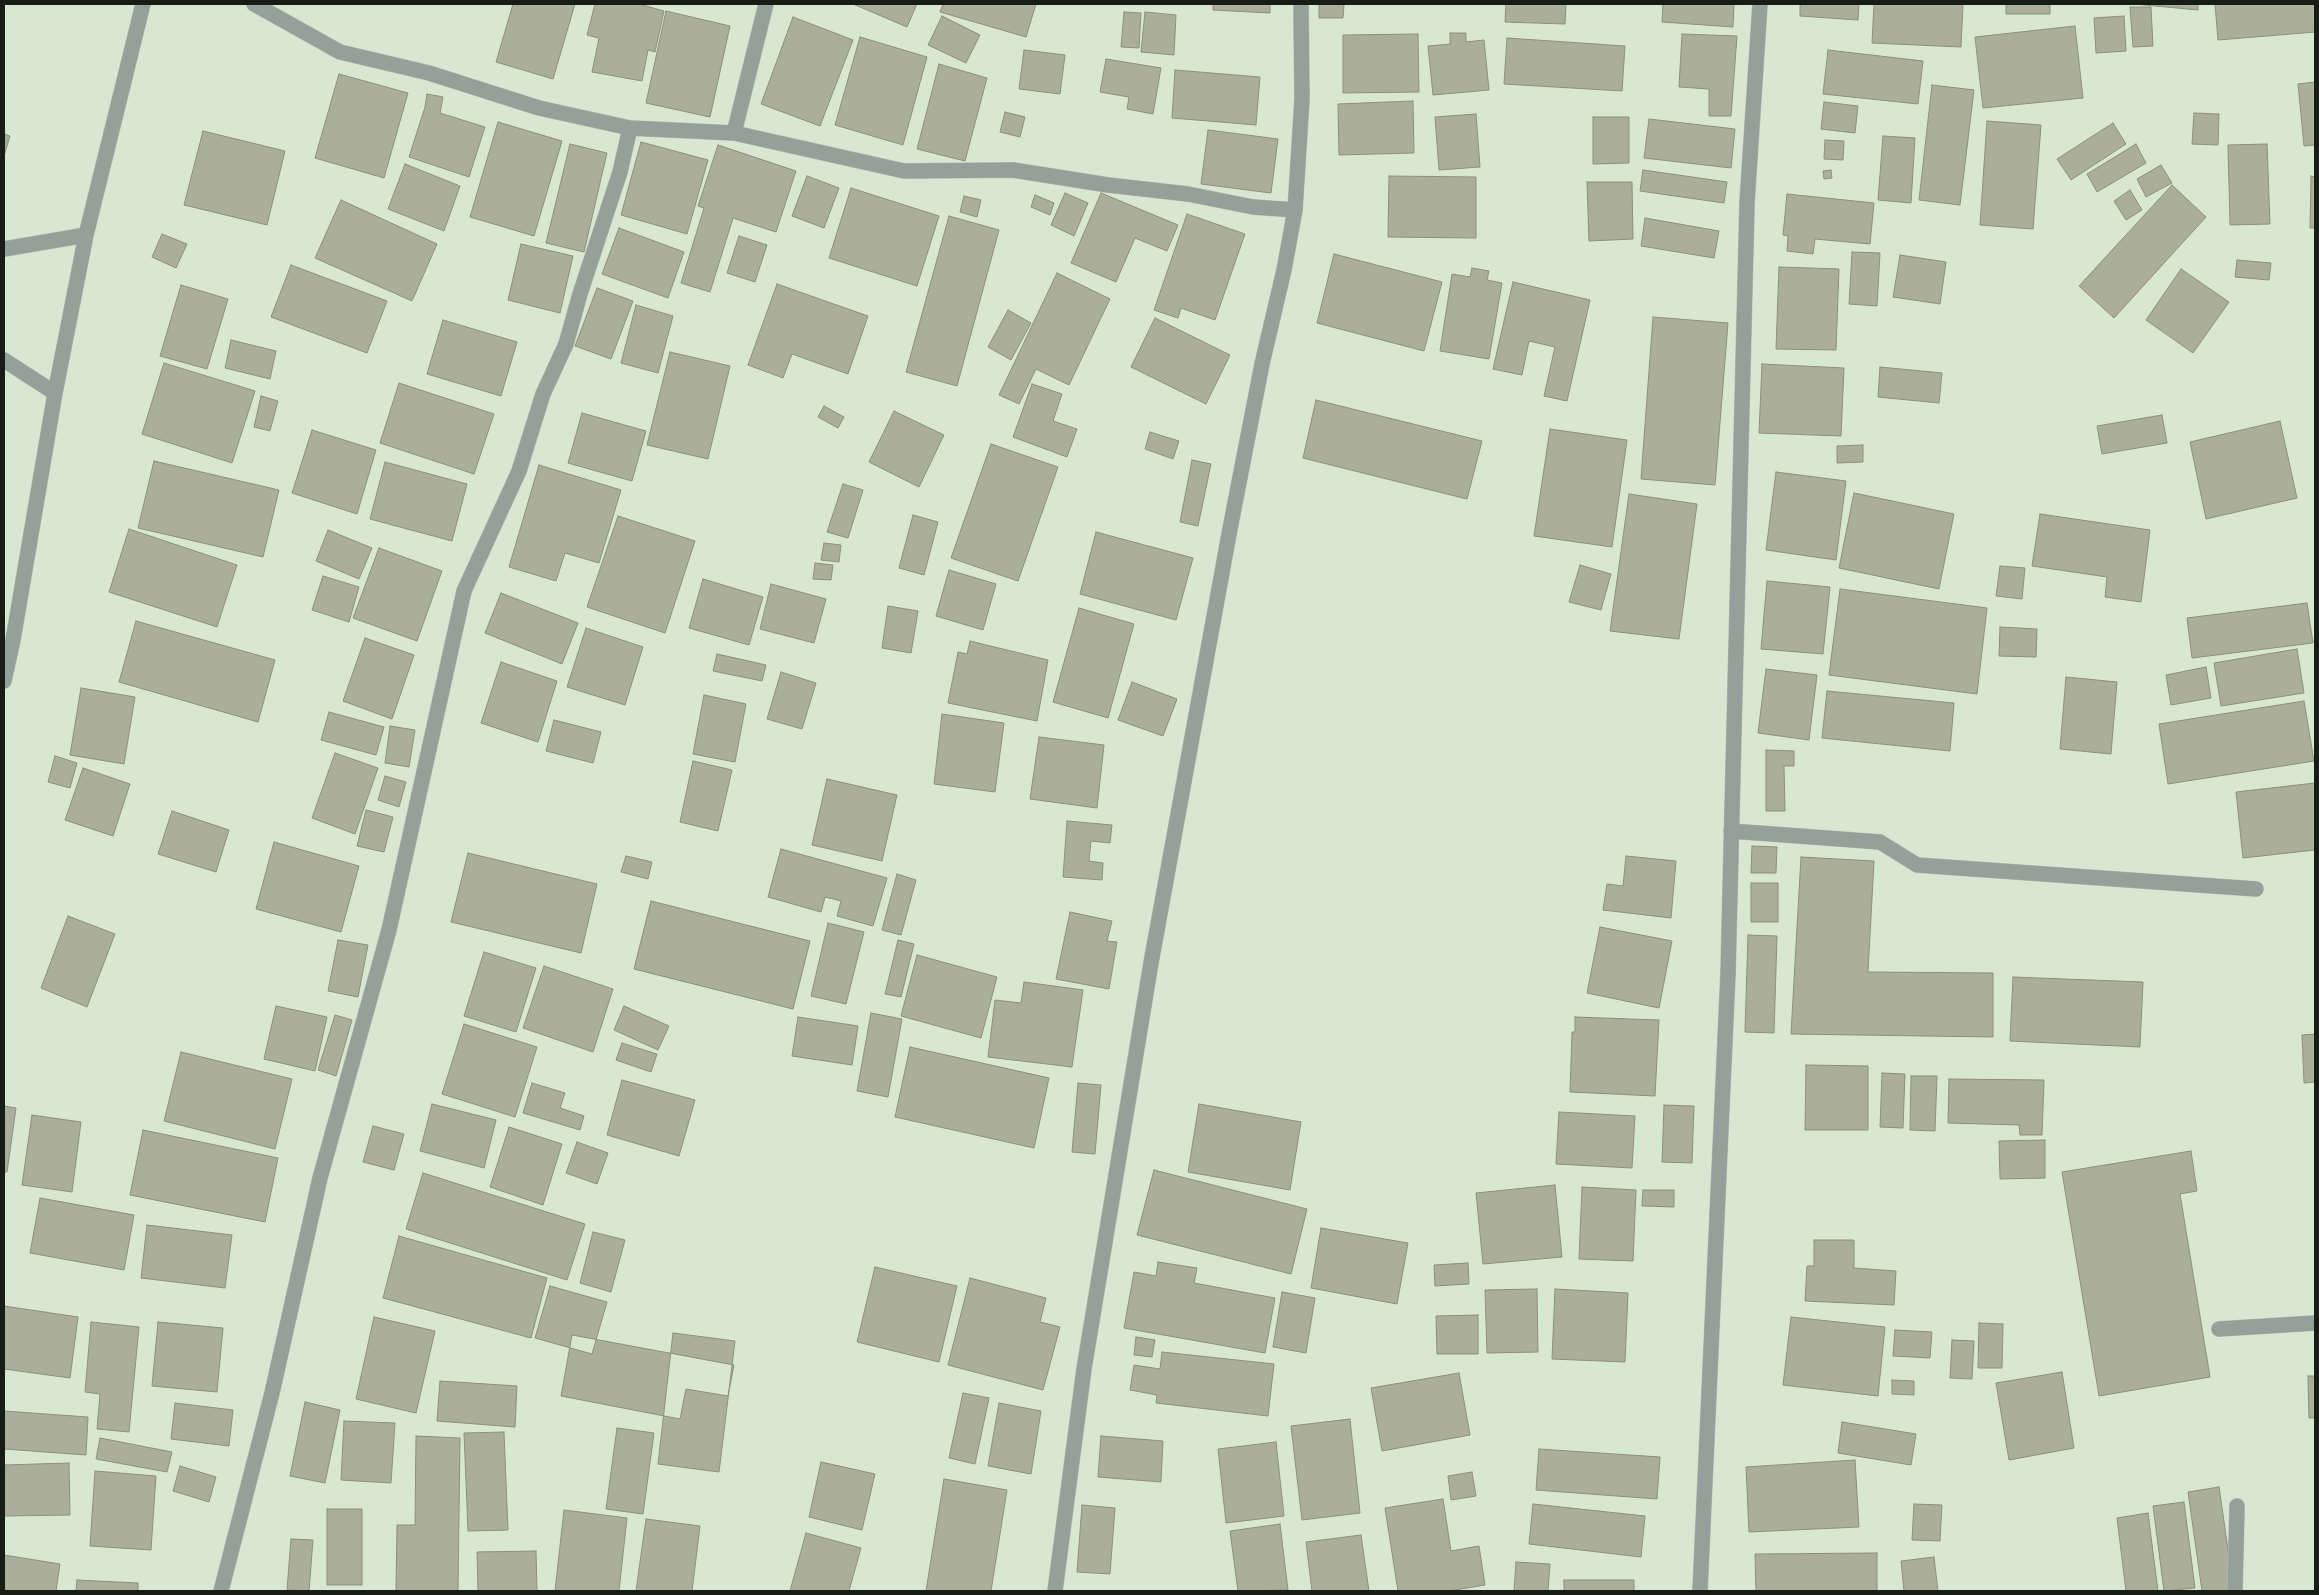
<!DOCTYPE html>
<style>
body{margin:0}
#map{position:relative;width:2319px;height:1595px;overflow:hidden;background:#d8e7d2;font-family:Lora,serif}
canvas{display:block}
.frame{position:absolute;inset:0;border:5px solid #171c15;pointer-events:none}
</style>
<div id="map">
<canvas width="2319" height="1595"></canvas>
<div class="frame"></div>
</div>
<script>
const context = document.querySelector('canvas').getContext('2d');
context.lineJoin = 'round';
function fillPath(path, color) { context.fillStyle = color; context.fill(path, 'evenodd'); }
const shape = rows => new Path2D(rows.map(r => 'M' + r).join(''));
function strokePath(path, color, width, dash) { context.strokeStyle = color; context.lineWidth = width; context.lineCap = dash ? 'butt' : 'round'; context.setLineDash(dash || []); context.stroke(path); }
const building = shape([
 [513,4,575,4,553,79,496,62,513,4],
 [595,4,639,4,664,11,655,52,648,50,642,81,592,72,599,38,587,35,595,4],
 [853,4,917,4,907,27,853,4],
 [943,4,1036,4,1026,37,940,12,943,4],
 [1213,4,1270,4,1270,13,1213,10,1213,4],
 [1319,4,1344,4,1343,18,1319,18,1319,4],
 [1506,4,1566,4,1565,24,1505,22,1506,4],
 [1663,4,1734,4,1733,27,1662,22,1663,4],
 [1800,4,1859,4,1858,20,1800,16,1800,4],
 [1874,4,1963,4,1961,47,1872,43,1874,4],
 [2006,4,2050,4,2050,14,2006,14,2006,4],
 [2134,4,2198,4,2198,10,2134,4],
 [2215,4,2315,4,2315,32,2218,40,2215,4],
 [2130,7,2151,7,2153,46,2133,47,2130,7],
 [666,11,730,26,710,117,646,103,666,11],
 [1124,12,1141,13,1139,48,1121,47,1124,12],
 [1145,12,1176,15,1174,55,1141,52,1145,12],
 [942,16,980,35,966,63,928,45,942,16],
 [2124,16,2126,51,2096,53,2094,18,2124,16],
 [793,17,853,40,820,126,761,104,793,17],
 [2075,26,2083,98,1983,108,1975,37,2075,26],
 [1450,33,1466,33,1466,42,1484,40,1489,90,1433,95,1428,46,1450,44,1450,33],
 [1418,34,1419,92,1343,93,1343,35,1418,34],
 [1682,34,1737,36,1731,116,1709,116,1709,89,1679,87,1682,34],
 [860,37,927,57,903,145,835,125,860,37],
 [1507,38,1625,46,1622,91,1504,84,1507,38],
 [1024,50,1065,55,1060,94,1019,89,1024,50],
 [1828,50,1923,61,1918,104,1823,94,1828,50],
 [1106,59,1161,68,1153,114,1127,109,1129,97,1100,92,1106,59],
 [939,64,987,78,965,161,917,149,939,64],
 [1175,70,1260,77,1256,125,1172,118,1175,70],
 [339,74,408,93,384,178,315,158,339,74],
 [2315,82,2315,145,2304,146,2298,84,2315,82],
 [1932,85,1974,90,1960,205,1919,200,1932,85],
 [427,94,443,97,440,113,485,127,469,177,409,157,425,107,427,94],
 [1413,101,1414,153,1339,155,1338,104,1413,101],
 [1824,102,1858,106,1855,133,1821,129,1824,102],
 [1005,112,1025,117,1020,137,1000,132,1005,112],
 [2194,113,2219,114,2218,145,2192,144,2194,113],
 [1476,114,1480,167,1439,170,1435,117,1476,114],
 [1593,117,1629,117,1629,163,1593,164,1593,117],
 [1649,119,1735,129,1731,168,1644,158,1649,119],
 [1987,121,2041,125,2033,229,1980,225,1987,121],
 [498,122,562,141,534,236,470,217,498,122],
 [2113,123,2126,144,2071,180,2057,159,2113,123],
 [1208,130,1278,139,1271,193,1201,184,1208,130],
 [203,131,285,151,267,225,184,205,203,131],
 [4,134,10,136,4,156,4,134],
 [1883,136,1915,138,1911,203,1878,200,1883,136],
 [1825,140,1844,141,1843,160,1824,159,1825,140],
 [641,142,708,160,687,234,621,215,641,142],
 [570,144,607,153,584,252,546,243,570,144],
 [2136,144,2146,163,2097,192,2087,174,2136,144],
 [2267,144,2270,224,2230,225,2228,145,2267,144],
 [718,145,796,171,776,232,733,218,710,292,681,283,704,208,698,206,718,145],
 [405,164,460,186,444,231,388,209,405,164],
 [2161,165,2172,183,2146,197,2137,179,2161,165],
 [1643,170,1727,182,1724,203,1640,191,1643,170],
 [1831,170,1832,178,1824,179,1823,171,1831,170],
 [807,176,839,188,824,228,792,216,807,176],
 [1389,176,1476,177,1476,238,1388,237,1389,176],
 [2311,176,2315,177,2315,228,2310,228,2311,176],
 [1587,182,1632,182,1633,239,1589,241,1587,182],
 [2172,185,2206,217,2114,318,2079,286,2172,185],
 [851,188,939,216,917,286,829,258,851,188],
 [2130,190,2142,210,2126,220,2114,201,2130,190],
 [1065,193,1088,203,1074,236,1051,225,1065,193],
 [1101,193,1178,225,1167,251,1135,238,1116,282,1071,263,1101,193],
 [1787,194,1874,203,1870,244,1815,239,1813,254,1787,251,1788,236,1783,235,1787,194],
 [1035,195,1054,203,1050,215,1031,207,1035,195],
 [964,196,981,200,977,217,960,212,964,196],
 [341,200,437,244,412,301,315,258,341,200],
 [1187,214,1245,234,1215,320,1181,308,1178,318,1154,310,1187,214],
 [949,216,999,230,957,386,906,372,949,216],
 [1645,218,1719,231,1714,258,1641,246,1645,218],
 [619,228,684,252,668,298,602,274,619,228],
 [162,234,187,244,176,268,152,257,162,234],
 [739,236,767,245,755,282,727,273,739,236],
 [521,244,573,256,560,313,508,300,521,244],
 [1852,252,1880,253,1877,306,1849,304,1852,252],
 [1334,254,1442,282,1424,351,1317,323,1334,254],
 [1900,255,1946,262,1940,304,1893,297,1900,255],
 [2237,260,2271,263,2269,280,2235,277,2237,260],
 [291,265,387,301,367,353,271,317,291,265],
 [1779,267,1839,269,1836,350,1776,349,1779,267],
 [1472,268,1489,271,1487,280,1502,283,1489,359,1440,351,1452,274,1470,277,1472,268],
 [2181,269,2229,302,2193,353,2146,320,2181,269],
 [1057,273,1110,299,1069,385,1036,369,1019,404,999,395,1057,273],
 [1513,282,1590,300,1567,401,1544,396,1555,347,1529,341,1522,375,1493,369,1513,282],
 [777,284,868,316,848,374,792,354,783,378,748,365,777,284],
 [181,285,228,299,207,369,160,356,181,285],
 [597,288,633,301,611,359,575,346,597,288],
 [636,305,673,316,658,373,621,363,636,305],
 [1008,310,1031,323,1011,360,988,347,1008,310],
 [1653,317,1728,323,1715,485,1641,479,1653,317],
 [1155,318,1230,355,1206,404,1131,367,1155,318],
 [443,320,517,342,501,396,427,374,443,320],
 [231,340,276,351,270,379,225,368,231,340],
 [670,352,730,366,708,459,647,445,670,352],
 [164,363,255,391,232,463,142,434,164,363],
 [1762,364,1844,368,1841,436,1759,433,1762,364],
 [1880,367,1942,373,1939,403,1878,397,1880,367],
 [399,383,494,414,474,474,380,443,399,383],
 [1032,384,1062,394,1053,421,1077,429,1067,457,1013,437,1032,384],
 [261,396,278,401,270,431,254,427,261,396],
 [1316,400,1482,441,1467,499,1303,458,1316,400],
 [824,406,844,417,838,428,818,417,824,406],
 [894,411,944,435,919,487,869,462,894,411],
 [582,413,646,431,632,481,568,463,582,413],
 [2162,415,2167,443,2102,454,2097,426,2162,415],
 [2280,421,2297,498,2206,519,2190,442,2280,421],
 [1550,429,1627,440,1612,547,1534,536,1550,429],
 [312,430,376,450,357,514,292,493,312,430],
 [1150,432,1179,441,1173,459,1145,449,1150,432],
 [991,444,1058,467,1018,581,951,558,991,444],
 [1863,445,1863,462,1837,463,1837,446,1863,445],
 [1192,460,1211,464,1198,526,1180,522,1192,460],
 [154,461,279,490,263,557,138,528,154,461],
 [385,462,467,484,452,541,370,519,385,462],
 [539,465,621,490,599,563,565,553,556,581,509,567,539,465],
 [1776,472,1846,481,1836,560,1766,550,1776,472],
 [843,484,863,490,848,538,827,532,843,484],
 [1854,493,1954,514,1939,589,1839,568,1854,493],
 [1629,494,1697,504,1679,639,1610,631,1629,494],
 [2040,514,2150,530,2141,602,2105,597,2107,577,2032,566,2040,514],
 [913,515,938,522,924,575,899,568,913,515],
 [618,516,695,541,665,633,587,607,618,516],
 [129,529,237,565,217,627,109,592,129,529],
 [328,530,372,548,359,579,316,561,328,530],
 [1096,532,1193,558,1176,620,1080,594,1096,532],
 [824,543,841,545,839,562,821,560,824,543],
 [379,548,442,571,417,641,353,618,379,548],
 [815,563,833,565,831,580,813,579,815,563],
 [1580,565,1611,574,1601,610,1569,602,1580,565],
 [2000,566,2025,568,2022,599,1996,596,2000,566],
 [949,570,996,584,983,630,936,616,949,570],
 [323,576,359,587,349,622,312,610,323,576],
 [703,579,763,597,749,645,689,628,703,579],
 [1767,581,1830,587,1823,654,1761,649,1767,581],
 [771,584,826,599,814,643,760,629,771,584],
 [1840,589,1987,608,1977,694,1829,675,1840,589],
 [501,593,578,623,562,664,485,633,501,593],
 [2307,603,2313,643,2192,658,2187,618,2307,603],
 [888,606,918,611,911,653,882,648,888,606],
 [1079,608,1134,624,1108,718,1053,702,1079,608],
 [136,621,275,660,258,722,119,682,136,621],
 [2000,627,2037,629,2036,657,1999,656,2000,627],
 [586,628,643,647,625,705,567,687,586,628],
 [365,638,414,655,392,719,343,701,365,638],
 [970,641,1048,660,1037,721,948,703,958,652,967,654,970,641],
 [2297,649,2304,693,2221,706,2214,663,2297,649],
 [717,654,766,665,762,681,713,671,717,654],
 [501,662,557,681,538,742,481,723,501,662],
 [2206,667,2211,698,2171,705,2166,675,2206,667],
 [1766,669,1817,675,1809,740,1758,733,1766,669],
 [781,672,816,683,802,729,767,719,781,672],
 [2066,677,2117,682,2111,754,2060,749,2066,677],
 [1132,682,1177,699,1163,736,1118,720,1132,682],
 [81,688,135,697,124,764,70,755,81,688],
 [1827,691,1954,703,1950,751,1822,738,1827,691],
 [704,695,746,704,735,762,693,754,704,695],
 [2304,701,2314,761,2168,784,2159,724,2304,701],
 [329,712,384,727,376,755,321,740,329,712],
 [942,714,1004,723,995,792,934,784,942,714],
 [554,720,601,732,593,763,546,751,554,720],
 [390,726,415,730,409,767,385,763,390,726],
 [1039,737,1104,745,1097,808,1030,799,1039,737],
 [1766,750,1794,751,1794,766,1784,766,1785,811,1766,811,1766,750],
 [335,753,378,768,355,834,312,818,335,753],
 [55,756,77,763,70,788,48,782,55,756],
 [693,761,732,770,718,831,680,822,693,761],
 [83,768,130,784,113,836,65,820,83,768],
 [385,776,406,782,399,807,378,800,385,776],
 [827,779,897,795,882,861,812,845,827,779],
 [2315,783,2315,850,2243,858,2236,792,2315,783],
 [366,810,393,817,384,852,357,846,366,810],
 [172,811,229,830,216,872,158,854,172,811],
 [1067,821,1112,825,1110,843,1091,841,1089,861,1103,863,1102,880,1063,877,1067,821],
 [274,842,359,866,341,932,256,909,274,842],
 [1752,846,1777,847,1776,873,1751,873,1752,846],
 [781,849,887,878,873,926,837,916,841,901,825,897,821,912,768,897,781,849],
 [468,853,597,884,581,953,451,922,468,853],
 [626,856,652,862,648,879,621,872,626,856],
 [1626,856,1676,861,1671,918,1603,910,1607,884,1623,886,1626,856],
 [1801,857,1874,861,1868,972,1993,973,1993,1037,1791,1034,1801,857],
 [897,874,916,880,901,935,882,930,897,874],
 [1751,883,1778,883,1778,922,1751,922,1751,883],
 [651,901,810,941,793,1009,634,969,651,901],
 [1070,912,1112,921,1107,941,1117,942,1109,989,1056,979,1070,912],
 [68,916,115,934,87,1007,41,988,68,916],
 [828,923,864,932,846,1004,811,996,828,923],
 [1600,927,1672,941,1659,1008,1587,993,1600,927],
 [1748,935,1777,936,1774,1033,1745,1032,1748,935],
 [338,940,368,945,358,997,328,991,338,940],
 [898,940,914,944,901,997,885,994,898,940],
 [484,952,536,968,516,1032,464,1016,484,952],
 [917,955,997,977,981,1038,901,1016,917,955],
 [544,966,613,989,593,1052,523,1028,544,966],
 [2013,977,2143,982,2140,1047,2010,1041,2013,977],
 [1024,982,1083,990,1072,1067,988,1057,995,1000,1021,1003,1024,982],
 [276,1006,327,1017,315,1071,264,1059,276,1006],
 [624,1006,669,1026,658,1050,614,1030,624,1006],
 [871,1013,902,1019,888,1097,857,1091,871,1013],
 [335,1015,352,1020,336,1076,318,1070,335,1015],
 [798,1017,858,1026,852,1065,792,1056,798,1017],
 [1575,1017,1659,1020,1655,1096,1570,1092,1572,1032,1575,1032,1575,1017],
 [464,1024,537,1047,515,1117,442,1094,464,1024],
 [2315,1034,2315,1082,2304,1083,2302,1035,2315,1034],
 [622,1043,657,1054,651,1072,616,1060,622,1043],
 [910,1047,1049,1078,1034,1148,895,1117,910,1047],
 [181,1052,292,1079,275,1149,164,1121,181,1052],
 [1806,1065,1868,1066,1868,1130,1805,1130,1806,1065],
 [1882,1073,1905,1074,1903,1128,1880,1127,1882,1073],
 [1911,1076,1937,1076,1935,1131,1910,1130,1911,1076],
 [1949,1079,2044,1080,2042,1135,2020,1135,2019,1125,1948,1123,1949,1079],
 [622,1080,695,1100,679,1156,607,1135,622,1080],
 [532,1083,565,1093,560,1108,584,1116,580,1130,523,1113,532,1083],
 [1078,1083,1101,1085,1095,1154,1072,1152,1078,1083],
 [432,1104,496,1120,484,1168,420,1151,432,1104],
 [1199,1104,1301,1122,1290,1190,1188,1172,1199,1104],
 [1664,1105,1694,1106,1692,1163,1662,1162,1664,1105],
 [4,1106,16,1108,7,1172,4,1172,4,1106],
 [1559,1112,1635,1116,1632,1168,1556,1164,1559,1112],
 [32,1115,81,1122,72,1192,22,1185,32,1115],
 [373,1126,404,1134,394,1170,363,1162,373,1126],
 [509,1127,562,1144,543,1205,490,1187,509,1127],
 [143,1130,278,1158,265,1222,130,1195,143,1130],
 [2045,1140,2045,1178,2000,1179,1999,1141,2045,1140],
 [577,1142,608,1153,597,1184,566,1173,577,1142],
 [2191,1151,2197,1191,2180,1194,2210,1377,2099,1396,2062,1172,2191,1151],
 [1154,1170,1307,1209,1291,1274,1137,1235,1154,1170],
 [423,1173,585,1224,567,1280,406,1229,423,1173],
 [1555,1185,1562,1257,1483,1264,1476,1193,1555,1185],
 [1582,1187,1636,1190,1633,1261,1579,1259,1582,1187],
 [1643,1190,1674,1190,1674,1207,1642,1206,1643,1190],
 [40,1198,134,1215,124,1270,30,1253,40,1198],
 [147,1225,232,1235,225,1288,141,1278,147,1225],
 [1321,1228,1408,1243,1397,1304,1311,1288,1321,1228],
 [593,1232,625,1240,611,1292,580,1283,593,1232],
 [399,1236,547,1278,531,1338,383,1298,399,1236],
 [1814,1240,1854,1240,1854,1268,1896,1271,1894,1305,1805,1301,1807,1266,1814,1266,1814,1240],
 [1158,1262,1197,1268,1194,1283,1275,1298,1265,1353,1124,1328,1134,1272,1156,1276,1158,1262],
 [1468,1263,1469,1284,1435,1286,1434,1265,1468,1263],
 [875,1267,957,1286,939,1362,857,1342,875,1267],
 [970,1278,1046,1298,1040,1322,1060,1327,1043,1390,948,1365,970,1278],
 [550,1286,607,1302,592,1354,535,1338,550,1286],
 [1537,1289,1538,1352,1487,1353,1485,1290,1537,1289],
 [1555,1289,1628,1293,1625,1362,1552,1359,1555,1289],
 [1282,1292,1315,1298,1306,1353,1273,1347,1282,1292],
 [4,1306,78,1317,70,1378,4,1369,4,1306],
 [1478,1315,1478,1354,1437,1354,1436,1316,1478,1315],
 [374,1317,435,1331,416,1413,356,1399,374,1317],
 [1791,1317,1885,1327,1878,1396,1783,1385,1791,1317],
 [91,1322,139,1327,129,1432,97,1429,100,1394,85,1392,91,1322],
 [158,1322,223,1328,217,1392,152,1386,158,1322],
 [1979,1323,2003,1324,2002,1368,1978,1368,1979,1323],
 [1895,1330,1932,1332,1930,1358,1893,1356,1895,1330],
 [673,1333,735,1341,719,1472,658,1464,673,1333],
 [572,1335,734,1365,728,1396,686,1389,680,1419,561,1396,572,1335],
 [1136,1337,1155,1340,1152,1357,1134,1355,1136,1337],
 [1952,1340,1974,1341,1972,1379,1950,1378,1952,1340],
 [1162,1352,1274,1364,1268,1416,1156,1403,1157,1395,1130,1390,1134,1365,1160,1369,1162,1352],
 [2062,1372,2074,1448,2009,1460,1996,1383,2062,1372],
 [1459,1373,1470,1435,1382,1451,1371,1388,1459,1373],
 [2308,1376,2315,1376,2315,1418,2309,1418,2308,1376],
 [1892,1380,1914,1381,1914,1395,1892,1394,1892,1380],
 [440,1381,517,1386,515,1427,437,1421,440,1381],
 [963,1393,989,1398,975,1464,949,1458,963,1393],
 [305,1402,340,1410,325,1483,290,1476,305,1402],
 [175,1403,233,1410,229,1446,171,1439,175,1403],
 [999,1403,1041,1411,1031,1474,988,1466,999,1403],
 [4,1411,88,1417,86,1455,4,1449,4,1411],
 [1350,1419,1360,1513,1302,1520,1291,1426,1350,1419],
 [344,1421,395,1423,391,1483,341,1480,344,1421],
 [1842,1422,1916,1434,1911,1465,1838,1453,1842,1422],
 [617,1428,654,1433,643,1514,606,1509,617,1428],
 [504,1432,508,1530,468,1531,464,1433,504,1432],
 [416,1436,460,1438,458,1591,396,1591,397,1525,415,1525,416,1436],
 [1101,1436,1163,1441,1161,1482,1098,1477,1101,1436],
 [100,1438,172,1452,167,1472,96,1459,100,1438],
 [1276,1442,1284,1516,1226,1523,1218,1449,1276,1442],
 [1539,1449,1660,1457,1657,1499,1536,1490,1539,1449],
 [1855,1460,1859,1527,1749,1532,1746,1467,1855,1460],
 [821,1462,875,1474,862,1530,809,1517,821,1462],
 [69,1463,70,1515,4,1516,4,1465,69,1463],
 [180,1466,216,1477,209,1502,173,1491,180,1466],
 [95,1471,156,1476,151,1550,90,1546,95,1471],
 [1472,1472,1476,1496,1451,1500,1448,1476,1472,1472],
 [944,1479,1007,1490,991,1591,926,1591,944,1479],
 [2219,1487,2234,1591,2202,1591,2188,1492,2219,1487],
 [1443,1499,1451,1551,1479,1546,1485,1585,1449,1591,1398,1591,1385,1508,1443,1499],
 [2184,1502,2195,1588,2164,1591,2153,1506,2184,1502],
 [1533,1504,1645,1516,1641,1557,1529,1544,1533,1504],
 [1914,1504,1942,1505,1940,1541,1912,1540,1914,1504],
 [1082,1505,1115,1508,1110,1574,1077,1572,1082,1505],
 [327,1509,362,1509,362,1585,327,1585,327,1509],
 [564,1510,627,1518,619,1591,555,1591,564,1510],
 [2148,1513,2158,1591,2126,1591,2117,1518,2148,1513],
 [646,1519,700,1526,692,1591,636,1591,646,1519],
 [1280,1524,1288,1590,1238,1591,1230,1531,1280,1524],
 [806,1533,861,1548,849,1591,790,1591,806,1533],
 [1361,1535,1369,1591,1312,1591,1306,1542,1361,1535],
 [291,1539,313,1540,309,1591,287,1590,291,1539],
 [536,1551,537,1591,478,1591,477,1552,536,1551],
 [1877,1553,1877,1591,1756,1591,1755,1554,1877,1553],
 [4,1555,60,1564,56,1591,4,1591,4,1555],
 [1934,1557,1938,1591,1904,1591,1901,1561,1934,1557],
 [1516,1562,1550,1564,1548,1591,1514,1591,1516,1562],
 [77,1580,138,1583,138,1591,76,1591,77,1580],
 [1564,1580,1634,1580,1634,1591,1564,1591,1564,1580]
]);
const minor = shape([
 [254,4,340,52,429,73,539,108,630,128,734,133,904,171,1013,170,1108,185,1188,194,1253,207,1295,210],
 [734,133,766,4],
 [4,249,86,235],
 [4,360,55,393],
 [4,681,13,640,55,393,86,235,143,4],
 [1731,831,1880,842,1917,865,2256,889],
 [2219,1329,2315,1323],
 [221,1591,272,1393,320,1178,389,930,464,591,519,471,543,394,566,344,580,294,620,172,630,128],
 [1055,1591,1084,1369,1151,963,1229,534,1262,364,1284,270,1295,210,1302,99,1301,4],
 [1700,1591,1728,974,1747,203,1760,4],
 [2235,1591,2237,1506]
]);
fillPath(building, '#abae98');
strokePath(building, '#8c8f7a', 1);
strokePath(minor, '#b5c2b0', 16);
strokePath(minor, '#96a09a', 15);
</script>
